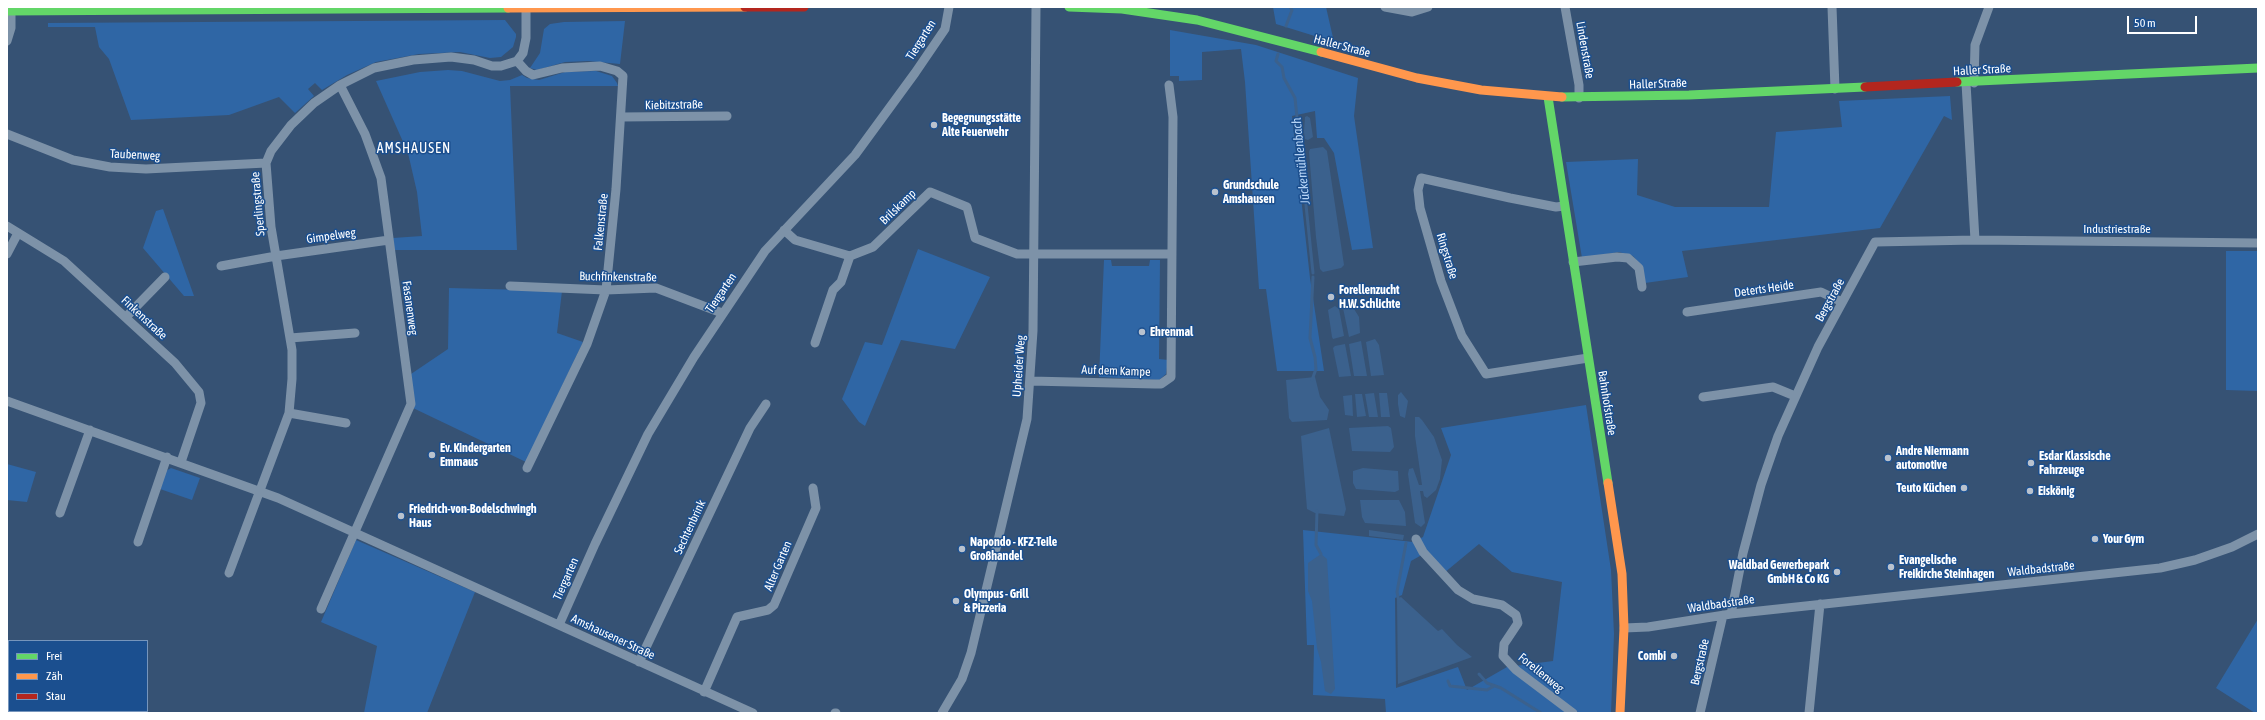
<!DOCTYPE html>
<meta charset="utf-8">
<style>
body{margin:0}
#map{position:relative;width:2265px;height:720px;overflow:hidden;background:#365274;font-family:"Asap Condensed",sans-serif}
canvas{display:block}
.frame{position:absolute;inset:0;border:8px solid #fff;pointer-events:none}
.legend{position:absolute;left:8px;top:640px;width:140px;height:72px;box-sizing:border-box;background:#1b4f8f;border:1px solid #7695bc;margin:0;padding:5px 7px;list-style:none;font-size:12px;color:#fff}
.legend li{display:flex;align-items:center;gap:8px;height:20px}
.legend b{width:20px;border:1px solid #7695bc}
.scale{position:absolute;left:2127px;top:16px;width:70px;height:18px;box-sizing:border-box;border:2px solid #fff;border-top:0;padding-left:5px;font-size:12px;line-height:14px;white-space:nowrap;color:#fff;-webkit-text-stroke:3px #1b4f8f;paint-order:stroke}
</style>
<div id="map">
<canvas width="2265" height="720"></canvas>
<div class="frame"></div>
<ul class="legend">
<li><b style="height:5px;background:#63d668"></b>Frei</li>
<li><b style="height:5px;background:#ff974d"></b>Zäh</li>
<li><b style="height:5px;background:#b3261e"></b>Stau</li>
</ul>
<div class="scale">50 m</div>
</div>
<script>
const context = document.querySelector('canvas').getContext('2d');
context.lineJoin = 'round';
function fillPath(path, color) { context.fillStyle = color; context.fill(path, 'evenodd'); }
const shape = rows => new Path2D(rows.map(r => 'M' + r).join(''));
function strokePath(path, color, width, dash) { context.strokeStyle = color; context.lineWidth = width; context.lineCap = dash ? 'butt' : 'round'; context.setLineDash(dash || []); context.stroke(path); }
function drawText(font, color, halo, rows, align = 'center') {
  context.font = font + ' "Asap Condensed",sans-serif'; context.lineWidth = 3; context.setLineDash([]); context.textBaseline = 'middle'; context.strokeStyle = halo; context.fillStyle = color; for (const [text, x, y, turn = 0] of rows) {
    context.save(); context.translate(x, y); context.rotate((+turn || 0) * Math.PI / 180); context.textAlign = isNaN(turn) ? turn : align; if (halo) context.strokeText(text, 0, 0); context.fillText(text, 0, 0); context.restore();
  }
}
const green = shape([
 [1273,7,1326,7,1334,42,1276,24],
 [505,20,516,34,516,37,513,47,501,57,490,58,460,52,419,54,376,62,347,75,322,90,315,83,308,89,314,96,295,113,279,97,229,115,131,120,109,59,99,47,95,27,48,27,48,23],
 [625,21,620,64,588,61,565,62,537,70,530,68,540,53,544,29,550,24,564,22],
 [1170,30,1256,45,1358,78,1354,116,1373,248,1352,250,1334,153,1324,138,1317,138,1315,111,1292,116,1310,278,1324,371,1277,371,1266,289,1259,289,1245,82,1241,49,1202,52,1202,80,1179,81,1179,76,1170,76],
 [448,70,462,71,500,81,510,80,522,75,527,78,539,80,565,72,596,71,612,76,617,83,618,86,510,86,517,250,394,250,393,238,422,236,417,192,408,153,376,81,420,72],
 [1950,96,1952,120,1944,116,1880,228,1682,251,1688,277,1645,283,1641,266,1633,256,1619,252,1582,258,1566,162,1638,159,1637,195,1675,207,1769,207,1776,132,1842,127,1839,101],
 [163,209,194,296,184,296,143,248,156,211],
 [918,249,990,277,955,349,901,340,865,426,859,422,842,399,865,342,882,345],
 [2226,251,2258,251,2258,391,2226,390],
 [1104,260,1111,260,1112,266,1149,266,1150,260,1160,260,1159,359,1168,360,1166,374,1159,380,1099,377],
 [449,288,562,291,557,333,583,342,526,462,413,408,411,374,448,349],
 [1586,405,1611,570,1614,634,1611,713,1579,713,1569,705,1568,713,1386,713,1385,699,1313,695,1314,645,1307,645,1303,530,1413,542,1423,537,1451,455,1441,428],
 [1479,544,1512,572,1562,582,1553,661,1507,667,1467,690,1458,667,1396,688,1395,598,1402,595,1411,561,1427,552,1444,573],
 [7,464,36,472,27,502,7,500],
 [171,468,200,478,192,500,160,489,166,471],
 [356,540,475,592,427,713,364,713,377,646,321,622],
 [2258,619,2258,713,2255,713,2216,688]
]);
const water = shape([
 [1307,116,1310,118,1313,137,1308,140,1305,139,1304,132,1305,117],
 [1323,147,1327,151,1344,265,1341,268,1323,272,1320,269,1316,237,1309,152,1310,149],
 [1351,304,1359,317,1360,333,1349,337,1343,308],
 [1335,306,1339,309,1344,336,1333,339,1332,337,1328,310],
 [1375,339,1379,345,1384,375,1371,376,1366,342],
 [1361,341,1367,376,1354,376,1349,344],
 [1345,344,1351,376,1339,377,1333,348,1335,346],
 [1315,377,1320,397,1329,410,1327,420,1292,422,1289,418,1286,380],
 [1401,392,1408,401,1405,418,1400,416,1398,404,1398,395],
 [1374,393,1378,417,1369,417,1365,394],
 [1379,393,1387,393,1390,417,1381,417],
 [1355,394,1362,394,1366,416,1357,417],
 [1352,395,1353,416,1345,415,1343,396],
 [1415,417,1419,417,1422,420,1434,437,1442,460,1440,479,1436,490,1427,498,1424,496,1423,491,1420,491,1425,523,1421,527,1415,523,1408,474,1409,469,1413,468,1419,485,1422,485,1415,436],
 [1388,426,1391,428,1394,447,1390,452,1352,451,1349,428],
 [1329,428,1346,509,1344,516,1315,513,1307,509,1301,436],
 [1363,468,1398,471,1399,490,1395,492,1356,489,1353,483,1353,471],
 [1360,500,1399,500,1405,512,1406,526,1365,523,1362,517],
 [1369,530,1404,535,1403,540,1369,536],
 [1321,554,1327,559,1335,689,1331,694,1325,691,1321,662,1317,648,1312,601,1308,591,1308,563],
 [1401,597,1438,631,1442,629,1457,645,1472,657,1398,684,1397,599]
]);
const stream = shape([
 [1286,26,1292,10,1290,7],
 [1278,54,1276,61,1282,67,1284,78,1295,98,1313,273],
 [1312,380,1316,369,1315,357,1310,338,1313,277],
 [1317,511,1316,545,1321,554],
 [1399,602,1397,592,1406,543],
 [1479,674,1487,683,1501,688,1541,713],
 [1448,681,1450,686,1487,690,1494,686]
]);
const street = shape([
 [1385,7,1412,12,1428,7],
 [1565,7,1579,85,1579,98],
 [1832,7,1835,89],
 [7,41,11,28,11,11],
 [517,61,526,71,533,75,562,68,600,66,617,71,623,76,616,189,606,290,587,344,527,468],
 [1966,83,1975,240],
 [1974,83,1975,45,1989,7],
 [621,117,727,116],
 [7,134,73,160,110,167,146,169,266,163],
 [1564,206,1556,207,1510,198,1421,178,1418,190,1420,208,1441,281,1462,336,1486,374,1588,358],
 [7,226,64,261,175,363,199,392,201,403,181,462],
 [784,230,795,240,850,256,873,247,930,192,967,207,975,238,1017,254,1172,254],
 [7,254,18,233],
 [1573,262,1617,257,1628,258,1639,268,1642,287],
 [221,266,276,256,389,240],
 [510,286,606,290,656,288,722,313],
 [1687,312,1821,292,1842,302],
 [126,317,165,277],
 [290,338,355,333],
 [815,343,833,290,841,282,850,256],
 [1031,381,1155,384,1161,384,1171,377,1173,117,1169,85],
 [1703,397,1773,387,1795,396],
 [7,401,278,498,753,713],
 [289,413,346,423],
 [60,513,90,430],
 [1416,539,1423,552,1458,590,1473,599,1502,605,1516,615,1518,623,1504,644,1503,656,1516,670,1573,713],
 [138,542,167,457],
 [229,573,289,413,292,379,292,350,271,227,266,163,271,151,291,125,314,103,340,85,374,68,413,60,451,57,474,60,492,66,501,66,517,61,523,53,526,38,526,8],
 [321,609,411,404,381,178,365,134,340,85],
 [1731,614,1743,553,1761,485,1778,436,1818,347,1875,242,1975,240,2258,243],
 [559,625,595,544,648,434,694,357,765,251,855,155,915,73,945,29,949,7],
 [1624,628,1648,627,1731,614,2160,568,2195,560,2232,547,2258,534],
 [639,662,750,428,766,404],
 [704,692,737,617,768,610,774,605,816,508,813,488],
 [835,713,836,713],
 [942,713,962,679,971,653,1027,419,1033,331,1036,7],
 [1700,713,1723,615],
 [1809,713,1820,604]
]);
const fast = shape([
 [1069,7,1122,9,1197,20,1321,52],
 [7,11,508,8],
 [1957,82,2258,68],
 [1548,97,1608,483],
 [1562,97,1689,95,1865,87]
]);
const slow = shape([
 [508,8,745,7],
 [1321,52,1417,78,1481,90,1562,97],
 [1608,483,1622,574,1624,628,1620,713]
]);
const jam = shape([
 [745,7,804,7],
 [1865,87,1957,82]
]);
const rail = shape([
 [7,705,9,705],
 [63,711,80,713]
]);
const markers = [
 [934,125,4,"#b9c2ce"],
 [1215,192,4,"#b9c2ce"],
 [1331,297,4,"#b9c2ce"],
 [1142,332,4,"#b9c2ce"],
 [432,455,4,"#b9c2ce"],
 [1888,458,4,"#b9c2ce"],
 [2031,463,4,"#b9c2ce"],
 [1964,488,4,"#b9c2ce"],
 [2030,491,4,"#b9c2ce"],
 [401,516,4,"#b9c2ce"],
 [2095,539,4,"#b9c2ce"],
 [962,549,4,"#b9c2ce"],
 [1891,567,4,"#b9c2ce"],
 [1837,572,4,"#b9c2ce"],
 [956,601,4,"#b9c2ce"],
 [1674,656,4,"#b9c2ce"]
];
const streetNames = [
 ["Tiergarten",921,40,-58],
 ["Haller Straße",1342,46,15],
 ["Lindenstraße",1585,50,80],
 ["Haller Straße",1982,70,-3],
 ["Haller Straße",1658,84,-2],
 ["Kiebitzstraße",674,105,-1],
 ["Taubenweg",135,155,3],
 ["Sperlingstraße",258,204,-95],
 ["Brilskamp",898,207,-44],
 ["Falkenstraße",601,222,-84],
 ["Industriestraße",2117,229],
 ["Gimpelweg",331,236,-8],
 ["Ringstraße",1447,256,73],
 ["Buchfinkenstraße",618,277,1],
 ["Deterts Heide",1764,289,-8],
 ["Tiergarten",721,293,-56],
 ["Bergstraße",1830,300,-61],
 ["Fasanenweg",410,308,82],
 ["Finkenstraße",144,318,43],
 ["Upheider Weg",1019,366,-86],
 ["Auf dem Kampe",1116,371,2],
 ["Bahnhofstraße",1607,403,81],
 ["Sechtenbrink",690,527,-65],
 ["Alter Garten",778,566,-67],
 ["Waldbadstraße",2041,569,-6],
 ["Tiergarten",566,579,-66],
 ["Waldbadstraße",1721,604,-8],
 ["Amshausener Straße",613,637,25],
 ["Bergstraße",1700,662,-77],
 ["Forellenweg",1541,673,39]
];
const poiNames = [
 ["Begegnungsstätte",942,118],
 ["Alte Feuerwehr",942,132],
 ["Grundschule",1223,185],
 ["Amshausen",1223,199],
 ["Forellenzucht",1339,290],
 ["H.W. Schlichte",1339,304],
 ["Ehrenmal",1150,332],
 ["Ev. Kindergarten",440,448],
 ["Emmaus",440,462],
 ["Andre Niermann",1896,451],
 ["automotive",1896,465],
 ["Esdar Klassische",2039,456],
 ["Fahrzeuge",2039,470],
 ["Teuto Küchen",1956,488,"right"],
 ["Eiskönig",2038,491],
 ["Friedrich-von-Bodelschwingh",409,509],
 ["Haus",409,523],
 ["Your Gym",2103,539],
 ["Napondo - KFZ-Teile",970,542],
 ["Großhandel",970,556],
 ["Evangelische",1899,560],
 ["Freikirche Steinhagen",1899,574],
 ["Waldbad Gewerbepark",1829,565,"right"],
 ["GmbH & Co KG",1829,579,"right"],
 ["Olympus - Grill",964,594],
 ["& Pizzeria",964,608],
 ["Combi",1666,656,"right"]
];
const waterNames = [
 ["Jückemühlenbach",1301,161,-96]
];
const quarterNames = [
 ["AMSHAUSEN",414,149]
];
fillPath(green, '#2f66a5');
fillPath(water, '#3b618d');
strokePath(stream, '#3b618d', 3);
strokePath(street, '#7d92a8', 9);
strokePath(fast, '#63d668', 9);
strokePath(slow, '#ff974d', 9);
strokePath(jam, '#b3261e', 9);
strokePath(rail, '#7e92a7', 3, [7, 3]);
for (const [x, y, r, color] of markers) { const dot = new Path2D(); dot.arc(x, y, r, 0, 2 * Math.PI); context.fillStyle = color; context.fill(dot); strokePath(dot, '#1b4f8f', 1.5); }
drawText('12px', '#fff', '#1b4f8f', streetNames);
drawText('bold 12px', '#fff', '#1b4f8f', poiNames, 'left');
drawText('italic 13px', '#b5d3f5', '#1b4f8f', waterNames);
context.letterSpacing = '1px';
drawText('14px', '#fff', '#1b4f8f', quarterNames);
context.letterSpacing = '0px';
</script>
